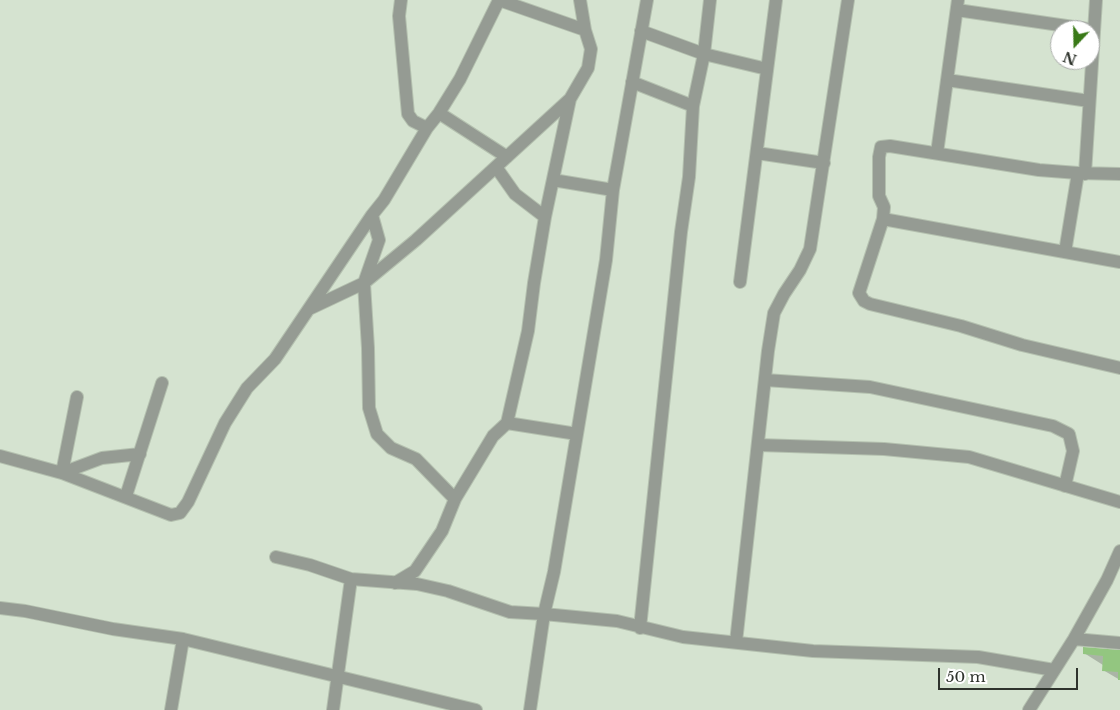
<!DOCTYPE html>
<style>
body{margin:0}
#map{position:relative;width:1120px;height:710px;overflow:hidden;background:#d5e3d0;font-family:"Libre Baskerville",serif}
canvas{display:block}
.north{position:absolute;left:1050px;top:20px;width:50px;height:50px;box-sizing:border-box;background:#fff;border:1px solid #abadab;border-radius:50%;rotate:201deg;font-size:14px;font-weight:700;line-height:20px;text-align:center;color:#2e332c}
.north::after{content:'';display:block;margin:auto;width:18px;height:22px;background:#397917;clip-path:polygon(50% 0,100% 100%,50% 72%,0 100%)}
.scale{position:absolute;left:938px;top:668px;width:140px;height:22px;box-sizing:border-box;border:2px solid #2e332c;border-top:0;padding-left:6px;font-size:15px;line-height:18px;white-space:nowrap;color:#2e332c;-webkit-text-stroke:4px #fff;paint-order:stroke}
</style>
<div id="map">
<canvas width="1120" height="710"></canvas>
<div class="north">N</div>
<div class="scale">50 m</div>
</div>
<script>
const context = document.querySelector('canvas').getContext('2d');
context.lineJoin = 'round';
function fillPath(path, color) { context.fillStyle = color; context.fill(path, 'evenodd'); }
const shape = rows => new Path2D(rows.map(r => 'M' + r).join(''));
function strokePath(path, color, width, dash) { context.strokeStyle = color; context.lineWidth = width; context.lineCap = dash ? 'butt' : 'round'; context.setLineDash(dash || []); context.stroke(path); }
const shadow = shape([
 [1120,651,1120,680,1103,670,1103,665,1084,653]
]);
const building = shape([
 [1083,647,1120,650,1120,680,1118,680,1118,672,1102,671,1103,656,1083,654]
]);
const minor = shape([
 [401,0,399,16,408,114,413,121,427,128],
 [499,0,585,30],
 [957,10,1094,30],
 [641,31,704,54,767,69],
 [947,80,1089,101],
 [632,82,693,106],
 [439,113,507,157],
 [757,153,824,163],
 [937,153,958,0],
 [496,167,515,194,545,217],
 [1085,174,1096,0],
 [1120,174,1078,173,1039,170,890,146,881,147,879,157,879,196,884,207,883,219,859,293,864,301,870,304,961,326,1022,345,1120,368],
 [553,180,613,190],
 [372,215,379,240,364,283,368,348,369,408,377,434,391,448,416,459,455,499],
 [883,219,1120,262],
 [1065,252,1078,173],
 [740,282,776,0],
 [309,309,364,283,416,240,570,99],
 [765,380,870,387,1053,426,1069,434,1073,451,1065,486],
 [507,423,528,331,534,283,545,217,570,99,588,68,591,49,585,30,580,0],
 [758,445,884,449,969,457,1120,502],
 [0,456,62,473,171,515,180,513,188,502,225,423,247,388,275,359,372,215,384,200,427,128,439,113,460,79,499,0],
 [62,473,102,458,140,454],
 [62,473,77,397],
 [126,496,162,383],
 [276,557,310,565,351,579,417,584,448,591,510,612,544,614,617,621,683,637,813,651,978,657,1054,670],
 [395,583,415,571,442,531,455,499,493,436,507,423,577,434],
 [0,608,25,611,113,629,183,639,476,710],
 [640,628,681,232,689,177,693,106,704,54,710,0],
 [1074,639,1120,643],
 [736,642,768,351,774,313,784,294,800,270,810,249,848,0],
 [171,710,183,639],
 [333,710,351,579],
 [530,710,544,614,554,572,606,260,613,190,647,0],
 [1029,710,1074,639,1107,580,1120,551]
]);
fillPath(shadow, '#0003');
fillPath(building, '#93c680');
strokePath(minor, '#b4c0af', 14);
strokePath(minor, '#959b93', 12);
</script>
